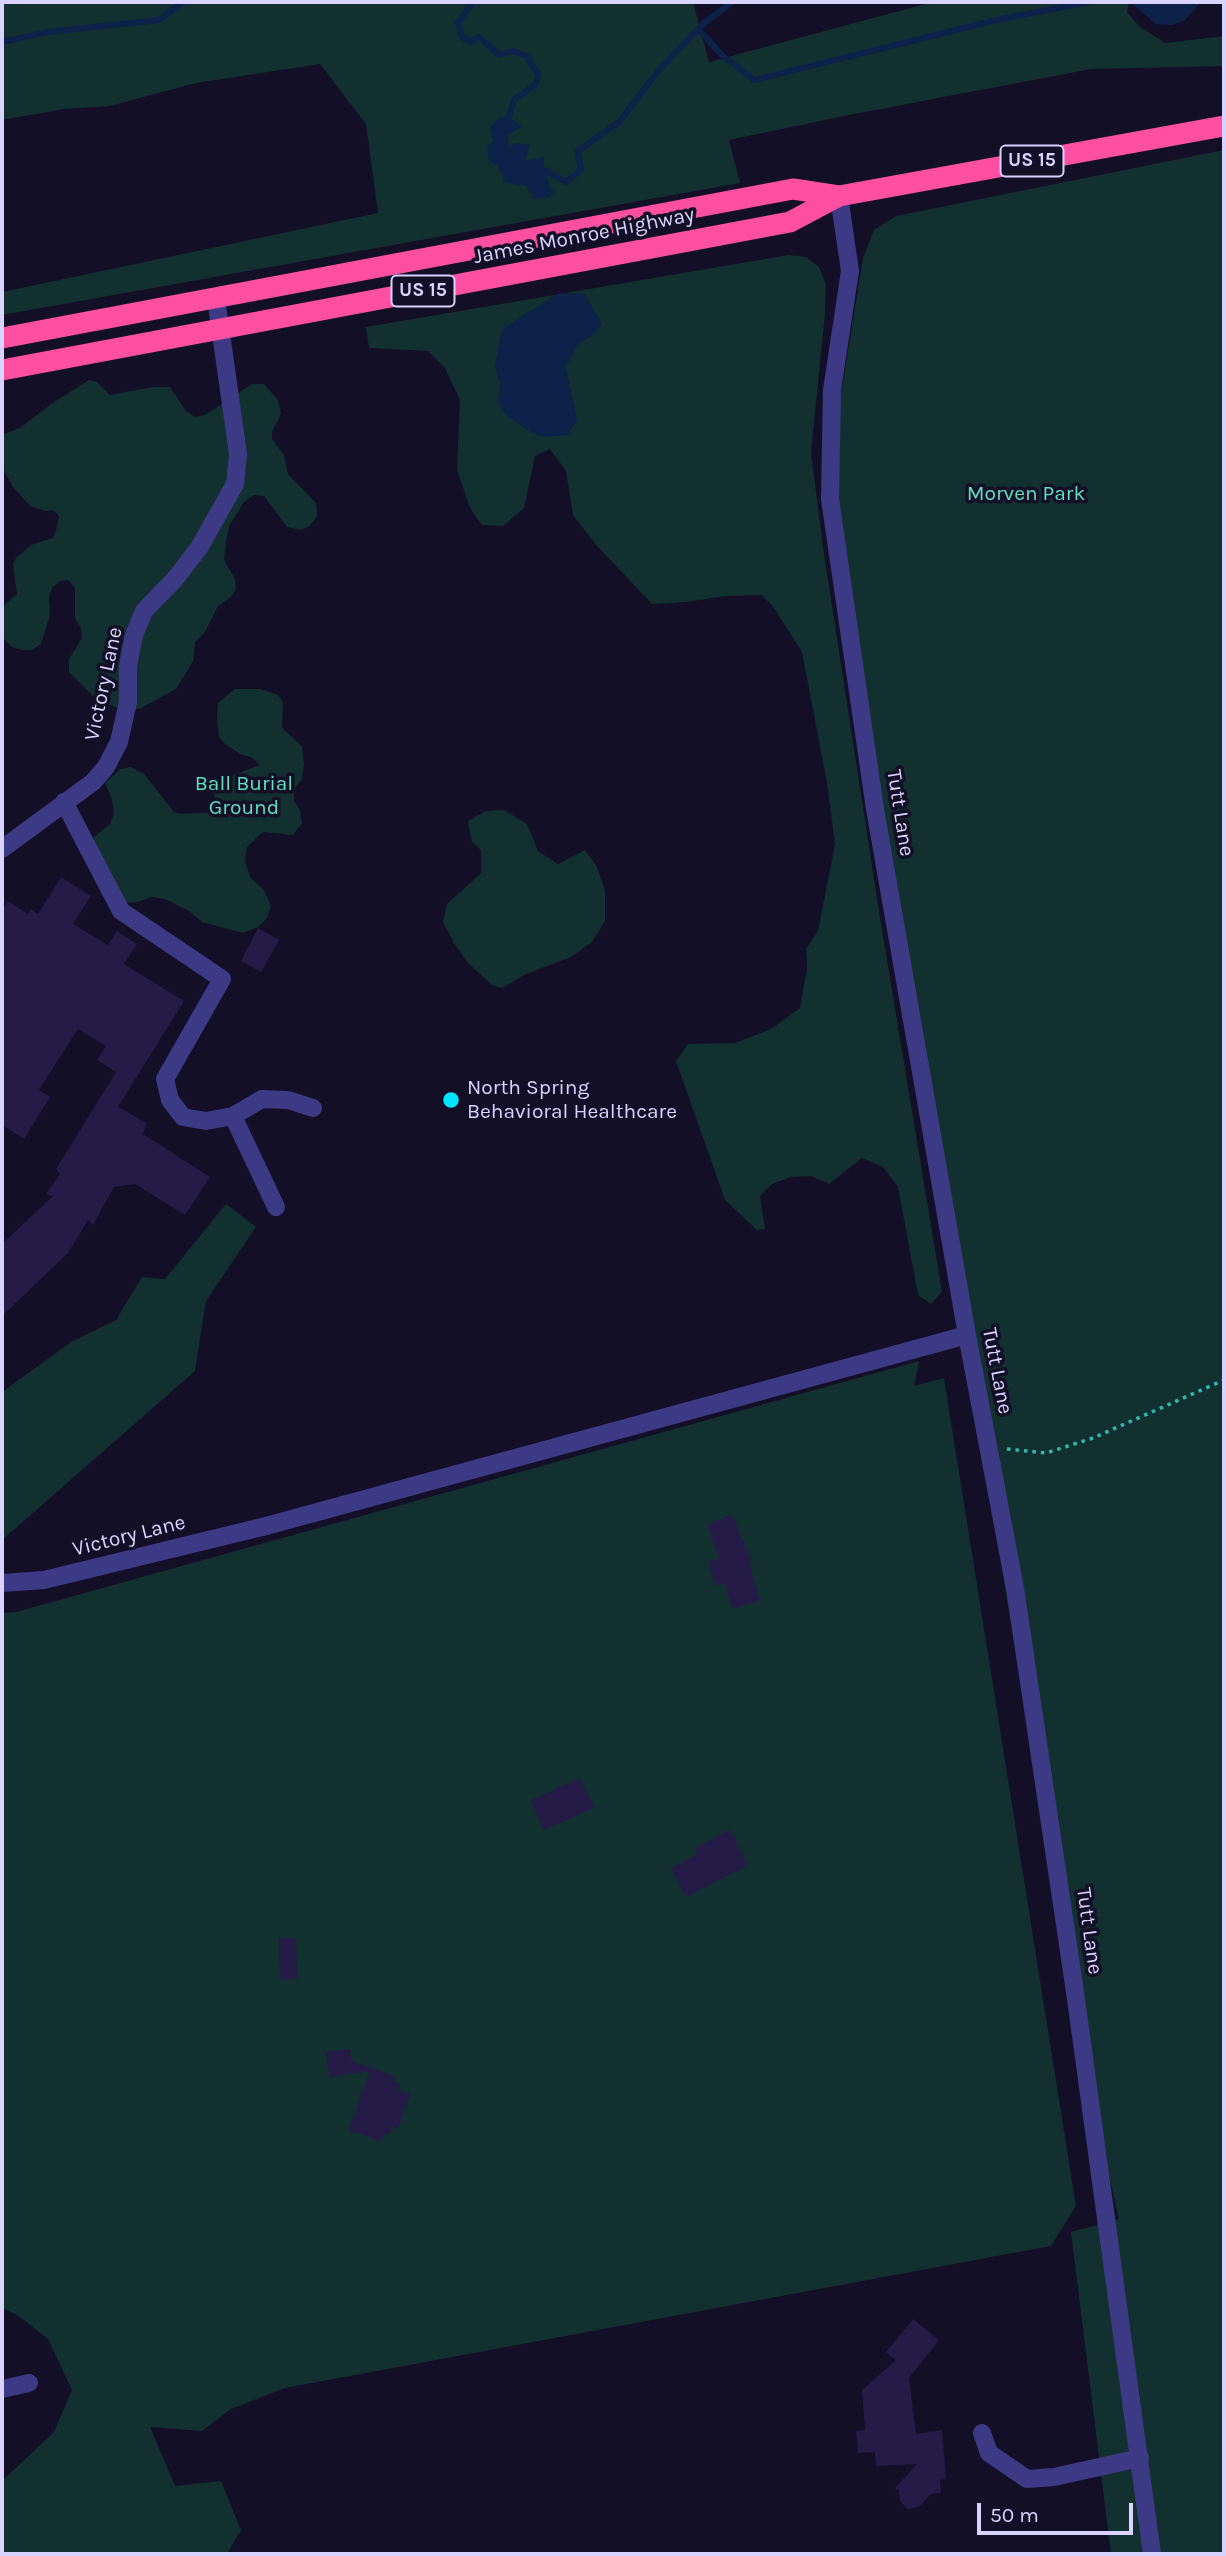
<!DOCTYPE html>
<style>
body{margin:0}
#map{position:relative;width:1226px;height:2556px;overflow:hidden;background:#130f26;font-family:Karla,sans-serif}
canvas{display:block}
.frame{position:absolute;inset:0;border:4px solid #d9d4ff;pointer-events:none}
.scale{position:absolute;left:977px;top:2503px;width:156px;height:32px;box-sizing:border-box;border:4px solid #d9d4ff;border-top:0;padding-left:9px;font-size:21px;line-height:24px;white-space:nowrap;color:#d9d4ff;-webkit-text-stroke:5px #130f26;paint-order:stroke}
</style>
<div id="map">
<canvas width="1226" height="2556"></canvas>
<div class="frame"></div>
<div class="scale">50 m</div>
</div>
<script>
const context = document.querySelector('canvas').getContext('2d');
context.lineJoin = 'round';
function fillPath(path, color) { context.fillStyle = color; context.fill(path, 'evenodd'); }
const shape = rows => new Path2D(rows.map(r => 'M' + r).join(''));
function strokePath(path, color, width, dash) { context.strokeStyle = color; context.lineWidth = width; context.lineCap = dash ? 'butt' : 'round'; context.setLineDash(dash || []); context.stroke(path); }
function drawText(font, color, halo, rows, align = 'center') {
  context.font = font + ' Karla,sans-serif'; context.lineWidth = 7; context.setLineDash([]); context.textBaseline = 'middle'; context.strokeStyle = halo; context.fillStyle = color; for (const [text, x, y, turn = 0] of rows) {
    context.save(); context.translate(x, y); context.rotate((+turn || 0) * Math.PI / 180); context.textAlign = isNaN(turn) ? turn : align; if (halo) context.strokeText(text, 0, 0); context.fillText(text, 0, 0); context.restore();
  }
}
const green = shape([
 [2,2,693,2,709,62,933,2,1129,2,1127,12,1139,26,1165,43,1224,36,1224,66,1091,69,849,115,729,140,740,183,2,315,2,292,378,213,366,124,320,64,196,83,110,106,64,109,2,120],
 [1224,150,1224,2554,1197,2554,1196,2552,1196,2554,1111,2554,1071,2232,1119,2219,1084,2068,825,493,863,258,874,230,896,216],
 [789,255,806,257,819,267,826,284,825,314,811,453,824,554,881,924,942,1292,931,1304,918,1295,898,1187,883,1167,862,1158,829,1184,811,1176,791,1177,772,1184,760,1196,765,1229,757,1230,725,1200,676,1061,688,1044,735,1043,771,1029,800,1008,807,969,806,949,818,931,835,844,827,783,802,652,772,605,761,595,725,596,686,602,652,604,597,546,573,515,566,471,550,449,535,456,524,508,503,526,482,525,470,508,457,470,460,400,445,368,428,351,369,348,366,327],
 [89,380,97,382,110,395,152,387,170,387,186,411,195,417,205,415,252,384,264,384,278,400,281,414,272,432,272,439,284,455,288,474,316,503,317,516,310,526,301,530,287,527,264,496,254,495,244,502,229,526,226,542,224,560,235,579,236,589,231,597,218,606,205,632,195,642,193,661,176,689,139,709,115,707,106,703,93,696,69,672,69,659,82,638,81,628,75,618,75,588,68,580,60,581,52,588,49,598,50,615,41,644,32,650,22,650,12,647,2,637,2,607,17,594,13,564,16,558,31,545,52,538,56,531,59,516,53,510,46,511,30,506,13,487,2,467,2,435,20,428,51,404],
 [235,689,260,689,278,695,283,702,282,728,302,746,304,764,302,778,294,790,294,801,300,810,302,823,293,835,263,832,247,847,245,861,248,871,251,878,264,890,271,906,267,918,258,927,243,933,202,922,189,911,165,899,151,897,138,902,124,903,92,847,94,837,110,824,114,813,112,800,105,783,120,769,131,767,144,774,174,812,181,814,220,812,210,784,260,765,253,758,240,754,225,744,219,737,217,719,218,703],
 [504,810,527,824,538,851,558,864,585,850,596,865,605,890,605,921,592,942,571,957,526,974,502,988,492,985,468,963,454,943,443,922,447,904,481,873,481,850,472,842,468,821,486,811],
 [226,1204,256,1227,206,1301,195,1371,2,1540,2,1392,71,1342,116,1320,142,1277,165,1279],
 [919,1361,914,1386,944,1378,1076,2206,1051,2246,285,2388,231,2409,202,2431,150,2427,175,2486,221,2481,241,2530,227,2554,2,2554,3,2480,54,2432,72,2390,48,2339,17,2315,2,2308,2,1613,16,1612]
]);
const water = shape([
 [1130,2,1201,2,1184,21,1172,25,1156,24],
 [501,117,509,117,522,126,508,135,509,147,516,143,530,145,525,161,544,157,544,170,554,193,547,198,534,199,526,186,504,182,503,175,496,165,489,161,487,146,493,142,490,126],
 [559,293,585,294,602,324,592,336,578,344,566,367,577,420,568,435,542,437,524,428,505,414,498,401,500,383,495,366,502,329]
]);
const stream = shape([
 [473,2,458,23,462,37,470,42,479,37,499,55,513,51,526,56,538,74,536,84,514,100,507,123],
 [698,29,722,55,754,80,1001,19,1089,2],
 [2,42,48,32,159,20,183,2],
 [538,171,544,170,566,182,581,170,578,151,619,122,658,71,703,24,732,2]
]);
const building = shape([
 [61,877,91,896,73,924,108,945,117,931,137,944,124,964,184,1001,118,1107,147,1123,143,1134,210,1177,185,1215,135,1184,114,1187,93,1225,88,1220,68,1253,2,1316,2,1244,53,1196,46,1194,60,1174,56,1169,116,1072,97,1060,106,1046,78,1029,39,1090,50,1097,24,1139,2,1125,2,911,8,901,28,914,31,909,38,914],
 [258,928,279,940,261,972,241,961],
 [732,1515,752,1562,750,1563,752,1575,760,1600,733,1609,724,1583,716,1586,708,1562,719,1558,707,1524],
 [580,1778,594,1808,544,1830,531,1800],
 [730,1830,748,1865,686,1897,671,1868,698,1854,695,1848],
 [279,1938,296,1938,297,1979,280,1979],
 [350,2049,351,2061,395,2076,393,2081,400,2084,398,2090,410,2094,398,2129,392,2126,389,2135,384,2133,381,2141,349,2130,370,2071,330,2077,326,2052],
 [913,2319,939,2340,909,2378,916,2434,942,2430,946,2479,940,2480,941,2493,931,2494,919,2507,908,2509,900,2501,899,2491,895,2488,917,2464,876,2466,875,2452,858,2453,856,2431,865,2430,862,2390,896,2360,886,2352]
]);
const path = shape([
 [1007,1449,1046,1453,1093,1438,1224,1380]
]);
const minor = shape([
 [839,196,850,271,832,390,830,499,875,809,967,1335,1015,1588,1075,1992,1152,2554],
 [64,802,121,911,222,979,165,1079,170,1100,183,1117,206,1121,233,1116,276,1207],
 [2,849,93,782,106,767,119,742,128,702,128,666,134,635,144,611,175,579,199,548,235,484,238,454,216,298],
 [233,1116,262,1099,288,1100,313,1108],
 [2,1583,44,1580,266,1526,967,1335],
 [2,2389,29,2383],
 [982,2433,989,2453,1027,2479,1054,2477,1140,2458]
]);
const highway = shape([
 [2,338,793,189,839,196],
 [2,370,790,222,839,196,1224,126]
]);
const markers = [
 [451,1100,9,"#00e5ff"]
];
const shields = [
 [1032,161,63],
 [423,291,63]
];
const shieldNames = [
 ["US 15",1032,161],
 ["US 15",423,291]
];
const streetNames = [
 ["James Monroe Highway",584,236,-11],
 ["Victory Lane",104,684,-78],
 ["Tutt Lane",900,813,81],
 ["Tutt Lane",997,1371,79],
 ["Victory Lane",129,1536,-14],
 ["Tutt Lane",1089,1931,82]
];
const parkNames = [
 ["Morven Park",1026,494],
 ["Ball Burial",244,784],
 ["Ground",244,808]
];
const poiNames = [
 ["North Spring",467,1088],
 ["Behavioral Healthcare",467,1112]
];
fillPath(green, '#12302f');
fillPath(water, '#0c2248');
strokePath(stream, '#0c2248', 6);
fillPath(building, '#241b47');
strokePath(path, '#2fb8b0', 3.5, [3.5, 5]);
strokePath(minor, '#3d3a85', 18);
strokePath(highway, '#ff4fa3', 21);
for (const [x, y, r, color] of markers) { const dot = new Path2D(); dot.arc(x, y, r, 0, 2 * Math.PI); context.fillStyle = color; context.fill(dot); strokePath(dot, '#130f26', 2.5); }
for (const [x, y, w] of shields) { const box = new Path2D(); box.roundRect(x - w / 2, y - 15.5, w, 31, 5); context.fillStyle = '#130f26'; context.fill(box); strokePath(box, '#d9d4ff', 2); }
drawText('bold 19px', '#d9d4ff', null, shieldNames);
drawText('21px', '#d9d4ff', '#130f26', streetNames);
drawText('21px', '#5fe0c0', '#130f26', parkNames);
drawText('21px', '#d9d4ff', '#130f26', poiNames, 'left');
</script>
